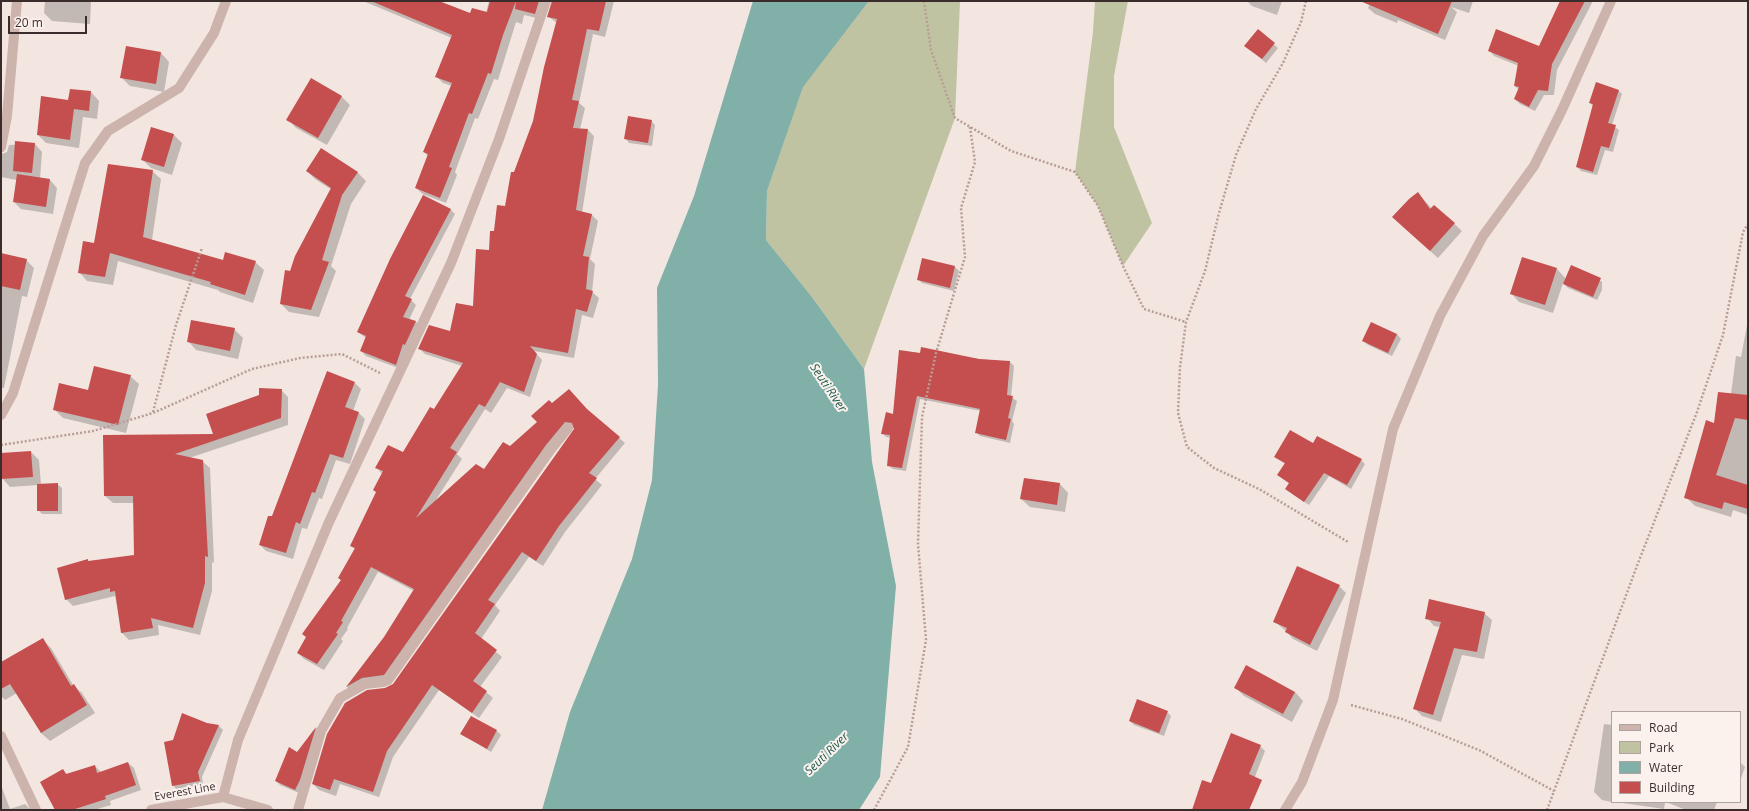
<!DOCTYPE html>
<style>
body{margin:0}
#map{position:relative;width:1749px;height:811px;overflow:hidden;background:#f3e6e1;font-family:"Open Sans",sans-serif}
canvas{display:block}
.frame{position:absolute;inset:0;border:2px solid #3a2c2b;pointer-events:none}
.legend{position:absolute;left:1611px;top:711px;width:130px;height:92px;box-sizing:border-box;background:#fbf2ee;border:1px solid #aea3a0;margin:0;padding:5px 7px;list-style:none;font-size:12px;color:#3a2c2b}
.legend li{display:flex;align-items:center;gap:8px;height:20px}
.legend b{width:20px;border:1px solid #aea3a0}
.scale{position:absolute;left:8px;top:16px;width:79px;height:18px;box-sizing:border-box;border:2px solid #3a2c2b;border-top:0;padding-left:5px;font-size:12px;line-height:14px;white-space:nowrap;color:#3a2c2b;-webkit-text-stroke:3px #fbf2ee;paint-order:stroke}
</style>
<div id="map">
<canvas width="1749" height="811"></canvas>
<div class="frame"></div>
<ul class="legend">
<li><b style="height:5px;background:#ccb3ac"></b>Road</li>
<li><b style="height:11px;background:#c0c3a1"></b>Park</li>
<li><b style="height:11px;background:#80b0a7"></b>Water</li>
<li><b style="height:11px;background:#c54e4e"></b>Building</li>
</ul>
<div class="scale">20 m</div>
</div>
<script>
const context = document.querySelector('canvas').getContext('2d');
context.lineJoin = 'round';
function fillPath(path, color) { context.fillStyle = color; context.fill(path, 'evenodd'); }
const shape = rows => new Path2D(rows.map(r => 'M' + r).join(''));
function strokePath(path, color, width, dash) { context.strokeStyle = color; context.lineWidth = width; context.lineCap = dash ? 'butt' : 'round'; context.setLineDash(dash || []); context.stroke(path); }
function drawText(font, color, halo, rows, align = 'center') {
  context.font = font + ' "Open Sans",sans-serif'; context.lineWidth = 4; context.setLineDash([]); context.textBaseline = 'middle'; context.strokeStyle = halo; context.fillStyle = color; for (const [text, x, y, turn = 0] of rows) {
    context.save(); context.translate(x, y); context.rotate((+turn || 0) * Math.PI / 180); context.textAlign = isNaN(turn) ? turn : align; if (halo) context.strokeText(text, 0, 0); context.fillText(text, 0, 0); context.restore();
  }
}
const green = shape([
 [869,1,960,1,955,118,864,369,812,297,766,240,767,191,803,86],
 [1095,1,1128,1,1114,76,1114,127,1152,223,1123,266,1098,206,1075,172,1093,32]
]);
const water = shape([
 [753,1,869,1,803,87,767,191,766,240,812,297,864,369,872,462,896,586,880,777,859,810,542,810,570,712,632,559,652,480,658,385,657,288,694,196]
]);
const shadow = shape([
 [45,1,91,1,90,24,52,21,44,13],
 [363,1,435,1,471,14,486,13,489,1,551,1,541,19,524,15,522,24,516,22,498,80,494,79,478,119,475,118,455,172,457,175,446,203,425,195,424,196,450,209,455,214,410,299,416,305,409,320,416,322,421,327,401,369,366,356,361,351,366,338,358,332,391,259,424,195,416,188,428,156,424,152,452,86,443,83,437,77,452,38],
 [553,1,614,1,605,37,593,34,579,103,585,108,580,129,588,130,594,136,582,213,592,215,598,221,590,259,595,264,592,292,599,298,593,318,582,315,574,358,534,351,542,360,530,397,507,388,491,413,485,409,457,454,462,459,436,500,484,470,538,422,552,405,589,412,625,443,595,479,602,485,565,532,543,566,529,557,495,605,500,611,481,639,502,657,480,687,493,698,479,718,439,690,393,757,379,797,340,784,336,796,319,790,313,784,386,689,394,685,575,428,572,428,390,680,353,693,347,687,385,637,414,591,378,572,347,628,348,629,341,639,343,641,324,670,304,659,298,653,342,581,356,550,351,546,377,493,382,474,377,468,403,454,435,411,462,366,425,354,419,348,451,333,474,307,495,233,506,207,515,173,534,122,557,23,549,17],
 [1247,1,1282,1,1277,15,1252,6],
 [1371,1,1473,1,1469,13,1451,7,1457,12,1445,40,1398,20,1397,23,1375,14,1368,8],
 [1562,1,1593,1,1557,70,1554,95,1544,95,1535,111,1520,104,1515,99,1519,90,1515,86,1519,66,1494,56,1489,50,1539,48],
 [1258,31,1278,48,1266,63,1250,49],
 [161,53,169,62,164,92,130,86,121,77],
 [1618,90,1622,94,1612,125,1619,130,1613,152,1605,150,1597,175,1581,171,1577,167,1593,106,1590,103],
 [91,92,99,101,97,119,83,117,79,148,46,143,38,135,69,101],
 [341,96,350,105,327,145,296,128,288,119],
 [651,121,655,125,652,146,629,143,625,138],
 [173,134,182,143,172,175,151,168,142,159],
 [35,144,42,152,40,179,50,180,57,188,53,214,21,209,14,202,17,180,1,177,1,148,2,154,7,152,9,145],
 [321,150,358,173,366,181,351,204,331,266,336,271,319,317,289,312,281,304,291,272,332,190,315,179,307,171],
 [152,171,161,179,152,240,224,261,255,262,264,270,253,303,220,292,218,290,118,261,113,285,87,281,79,272,95,244],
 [1418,193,1432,209,1435,206,1462,231,1438,258,1401,225],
 [1,254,26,260,34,268,27,297,22,296,4,388,1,388],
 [1522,258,1557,269,1566,279,1597,278,1602,282,1602,290,1597,300,1568,288,1563,283,1553,313,1519,302,1511,293],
 [955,267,959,271,954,291,922,283,918,279],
 [1748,320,1748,515,1733,510,1731,517,1695,506,1686,497,1715,424,1731,394,1736,356,1741,357],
 [234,329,243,338,238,359,196,350,188,341],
 [1397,334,1401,339,1392,356,1368,345,1364,341],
 [900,351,1010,362,1014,366,1011,397,1017,401,1012,421,1014,424,1010,443,980,436,976,432,981,411,920,399,906,471,893,469,888,465,891,438,886,437,882,433,894,415],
 [130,376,139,384,126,433,63,418,54,409,89,392],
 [355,383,361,389,353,411,359,413,365,419,350,464,336,460,322,499,319,498,307,529,302,528,293,559,266,551,260,545,272,517],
 [281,390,288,397,288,425,189,458,202,461,210,468,214,563,212,562,212,591,200,635,158,625,159,635,129,640,122,633,115,596,73,606,66,599,88,561,89,562,135,556,134,503,113,503,105,496,104,436,214,435],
 [1314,444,1361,460,1365,464,1351,489,1329,476,1309,505,1291,493,1290,484,1278,475,1285,464,1275,457],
 [31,452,39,460,41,485,57,484,62,488,62,514,42,514,38,510,38,485,10,487,2,478,1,454],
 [1060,484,1068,493,1065,512,1030,507,1021,499],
 [1339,586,1346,593,1317,651,1293,639,1286,631,1274,621],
 [1484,613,1492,620,1484,659,1462,655,1441,722,1422,716,1414,708,1440,627,1434,626,1427,618],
 [42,639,51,648,73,685,82,693,95,713,50,741,41,733,17,693,5,700,1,696,1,663],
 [1235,687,1295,692,1303,701,1292,722,1244,696],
 [1167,712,1171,716,1164,736,1134,725,1130,721],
 [207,724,219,726,223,730,202,777,203,784,177,790,173,785,174,741],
 [1604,724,1612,725,1612,802,1602,800,1594,792],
 [316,728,320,731,299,793,280,785,276,781],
 [497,731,501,735,491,752,462,734],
 [1260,746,1265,751,1254,779,1249,810,1193,810,1212,784],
 [1740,762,1745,767,1740,781],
 [128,763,134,768,141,790,110,801,111,805,94,810,65,810,63,770,68,775,95,766,101,772],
 [1,785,10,809,25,804,31,810,1,810],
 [1615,802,1665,802,1664,809],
 [1666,802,1717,802,1714,810,1686,810]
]);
const building = shape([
 [371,1,439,1,470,13,472,8,487,12,490,1,539,1,535,14,515,9,516,1,503,35,491,74,488,73,472,114,469,113,449,167,452,168,440,198,415,188,428,154,423,152,452,83,435,77,452,35],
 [552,1,606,1,599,31,587,29,572,100,579,101,573,128,588,129,576,210,592,214,583,256,589,257,586,289,593,291,587,312,576,309,568,353,530,346,537,354,524,392,500,382,485,407,479,404,450,448,457,452,416,518,476,464,484,469,503,442,510,446,537,422,531,416,549,400,552,403,569,389,587,409,620,437,589,473,597,478,559,526,536,561,522,552,488,600,495,604,475,633,497,650,473,681,487,691,472,713,432,685,387,751,373,792,334,779,330,790,312,784,327,734,345,703,367,690,385,688,393,684,574,429,572,423,565,422,546,445,384,675,362,678,346,687,384,637,414,589,371,567,341,621,343,622,336,633,338,634,317,664,297,653,306,637,302,634,341,580,338,578,355,548,350,546,376,492,373,490,383,471,375,468,388,445,403,452,430,407,434,409,463,363,418,349,429,325,450,331,456,303,473,306,476,249,489,250,490,231,494,231,497,205,505,206,511,172,514,172,533,121,544,67,557,19,547,17],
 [1360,1,1452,1,1438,34],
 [1560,1,1585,1,1552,64,1548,91,1538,90,1529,107,1514,99,1519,87,1514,86,1518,63,1488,51,1496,29,1539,46],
 [1258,29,1275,43,1262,59,1244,46],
 [126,46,161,52,156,84,120,78],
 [311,78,342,96,318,138,286,120],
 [1596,82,1619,90,1608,123,1616,125,1609,148,1601,146,1593,172,1576,167,1593,104,1589,103],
 [70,89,91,91,89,111,74,109,70,140,37,135,41,96,68,100],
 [628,116,652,120,648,143,624,139],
 [151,127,174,134,164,167,141,160],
 [15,141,35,143,32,173,13,171],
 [321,148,358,172,342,195,322,260,329,262,311,310,280,304,285,270,290,271,295,256,331,188,306,171],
 [108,164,153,170,143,237,223,260,225,252,256,261,245,295,210,284,211,282,110,253,105,277,78,273,83,241,94,243],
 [17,174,50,179,46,207,13,202],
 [1418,192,1430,209,1434,205,1455,223,1430,251,1392,217,1409,199],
 [423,195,451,209,405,296,412,299,403,317,416,321,405,345,403,344,396,365,360,351,366,336,357,332,390,259],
 [1,253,27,259,20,290,1,286],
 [1522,257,1557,268,1545,305,1510,294],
 [922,258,955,266,950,288,917,280],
 [1571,265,1601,278,1593,297,1563,284],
 [191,320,235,328,230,351,187,342],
 [1371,322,1397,334,1388,353,1362,341],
 [921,347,979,359,1010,361,1007,395,1013,396,1008,418,1011,419,1006,440,975,433,980,409,917,396,902,468,887,466,890,435,881,434,886,412,893,414,899,350,920,353],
 [94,366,131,375,118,425,53,410,59,383,88,390],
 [327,371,355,382,345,407,359,412,343,458,330,454,315,493,312,492,300,524,296,522,286,553,259,545,268,516,272,516],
 [259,388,282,389,281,418,175,454,203,460,208,557,205,556,205,583,193,628,151,618,153,628,121,633,115,591,110,592,110,588,65,600,57,568,88,559,88,561,134,555,133,496,104,496,103,435,213,434,206,414,259,395],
 [1718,392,1748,395,1748,420,1735,418,1716,475,1748,485,1748,509,1724,502,1722,509,1684,498,1706,420,1714,423],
 [1290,430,1313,443,1317,436,1362,459,1347,485,1324,473,1304,502,1285,489,1289,483,1277,475,1285,463,1274,457],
 [31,451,33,477,1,479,1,453],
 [1024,478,1060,483,1057,505,1020,499],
 [58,483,58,511,37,511,37,484],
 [1297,566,1340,585,1310,645,1285,632,1287,628,1273,622],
 [1429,599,1485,612,1477,652,1454,648,1433,715,1413,709,1441,622,1425,619],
 [43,638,71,686,74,684,87,705,41,733,10,684,1,689,1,662],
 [1246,665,1295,692,1283,714,1234,688],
 [1137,699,1168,711,1159,733,1129,721],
 [182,713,207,723,219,725,198,772,200,781,172,786,164,742,173,740],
 [471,716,497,730,487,749,460,734],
 [316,727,300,780,295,790,275,781,289,747,297,752],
 [1231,733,1261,745,1249,774,1262,780,1249,810,1192,810,1202,780,1211,783],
 [128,762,136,785,105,796,106,799,72,810,55,810,40,782,63,769,66,774,95,765,97,773]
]);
const path = shape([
 [924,1,931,50,955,118,1011,151,1075,172,1098,206,1123,266,1144,309,1186,322],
 [1306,1,1301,22,1283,63,1256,109,1236,155,1219,213,1205,271,1186,322,1180,367,1178,413,1187,447,1214,468,1259,489,1348,542],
 [153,412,176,325,202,248],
 [1,445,93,431,153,413,252,369,300,358,342,354,380,373],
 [1351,705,1402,719,1479,750,1554,791],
 [874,810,908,747,926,640,918,544,922,417,936,353,965,257,961,208,975,162,970,127],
 [1547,810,1635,571,1697,412,1723,335,1743,232,1748,224]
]);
const minor = shape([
 [1,147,7,116,17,1],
 [1,415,13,393,85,163,108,131,179,88,214,33,226,1],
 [1,736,36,810],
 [223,797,238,740,329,522,451,263,499,139,546,1],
 [151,810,223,797,268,810],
 [298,810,321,731,340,698,365,684,383,682,388,680,551,449,568,428],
 [1285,810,1302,782,1333,700,1393,429,1440,316,1483,236,1534,166,1562,110,1611,1]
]);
const streetNames = [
 ["Everest Line",185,792,-10]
];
const waterNames = [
 ["Seuti River",828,388,56],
 ["Seuti River",827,754,-44]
];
fillPath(green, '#c0c3a1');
fillPath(water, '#80b0a7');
fillPath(shadow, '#0003');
fillPath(building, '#c54e4e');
strokePath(path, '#b89d97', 2.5, [2, 2]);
strokePath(minor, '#ccb3ac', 10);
drawText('11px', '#3a2c2b', '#fbf2ee', streetNames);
drawText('italic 12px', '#205c51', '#fbf2ee', waterNames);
</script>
